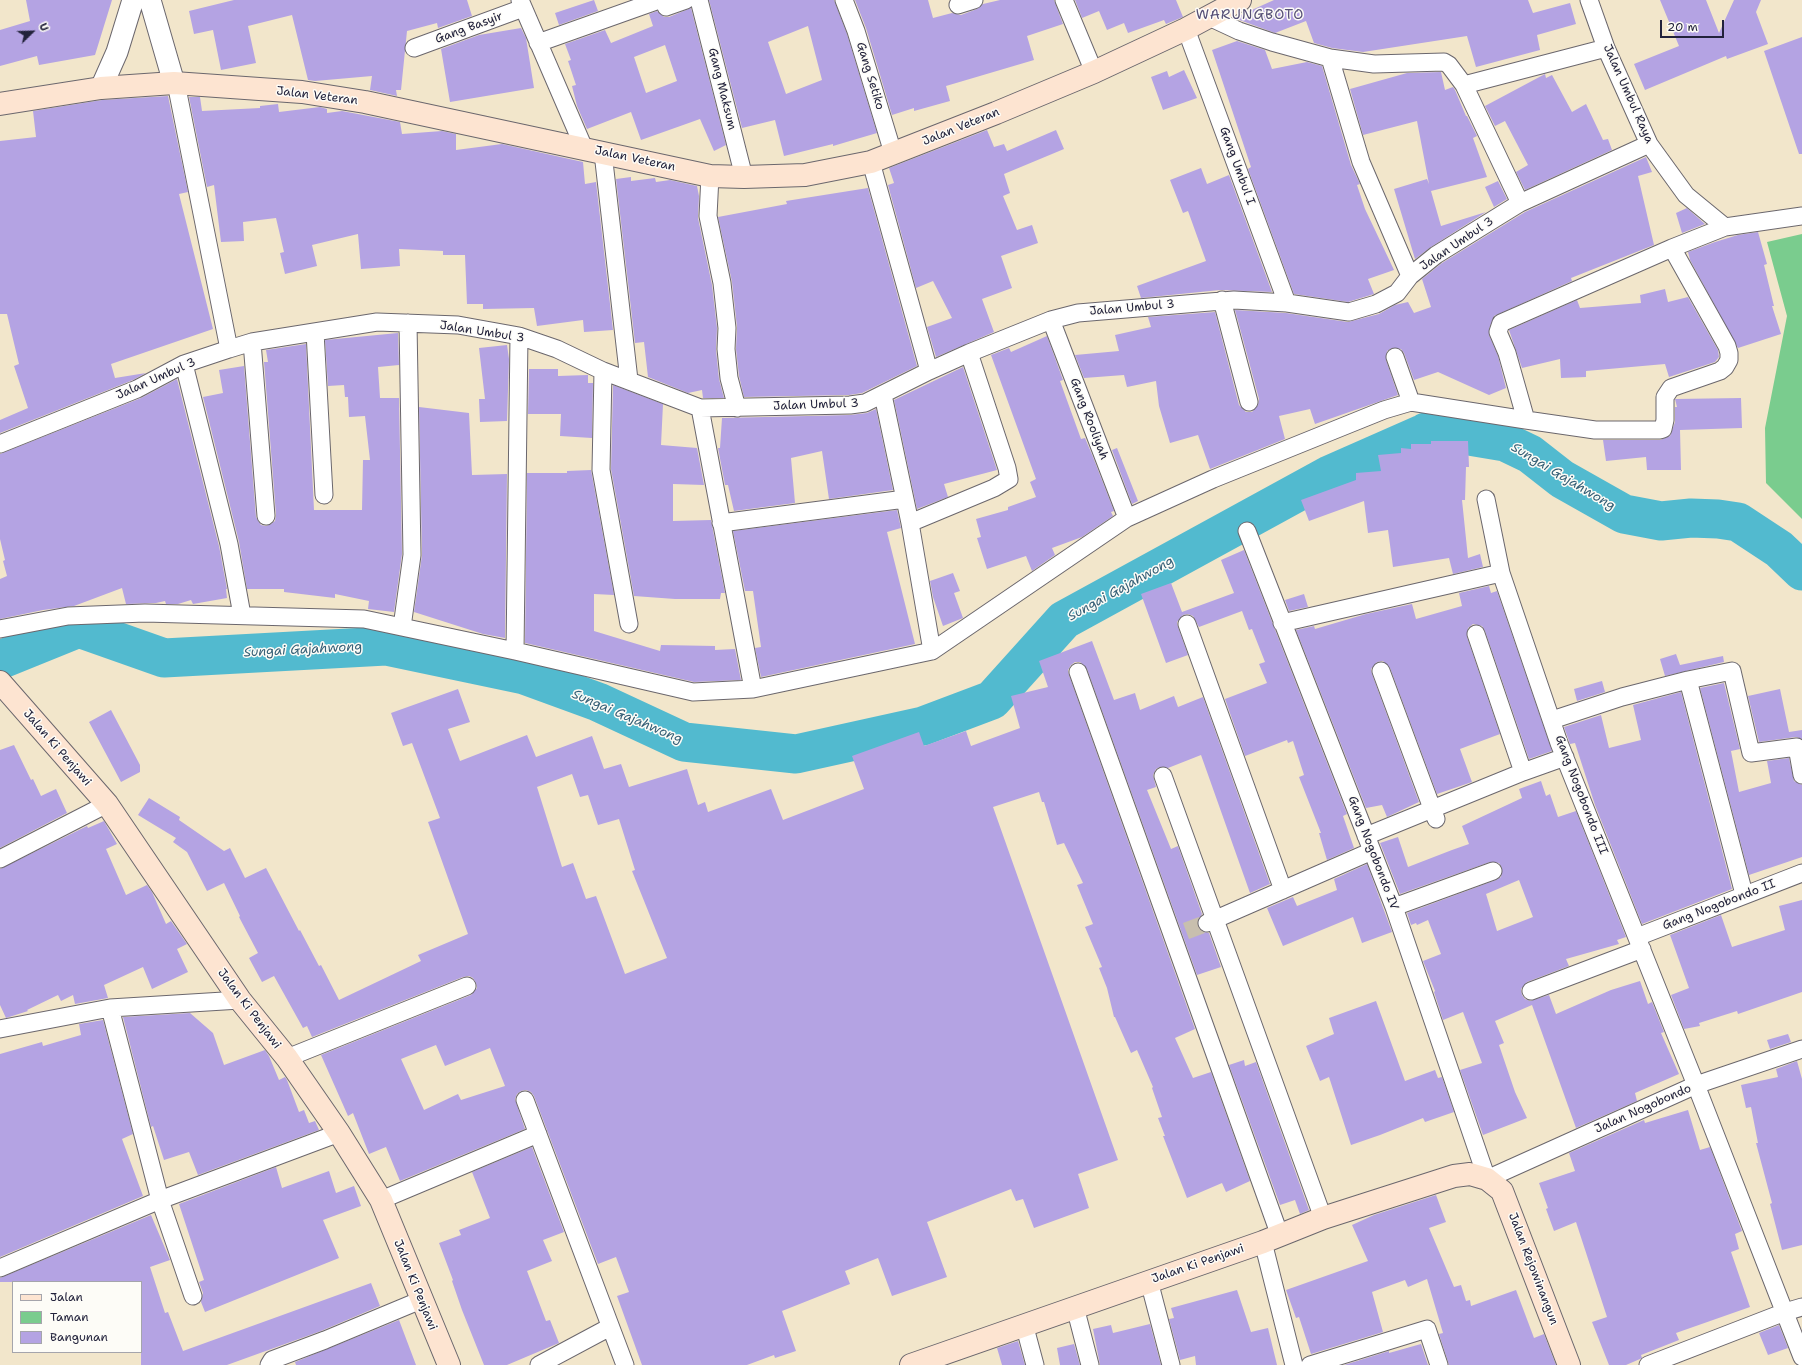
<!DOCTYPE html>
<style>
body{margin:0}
#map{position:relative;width:1802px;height:1365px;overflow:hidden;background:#f2e6cb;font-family:"Shantell Sans",sans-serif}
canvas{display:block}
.legend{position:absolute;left:12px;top:1281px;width:130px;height:72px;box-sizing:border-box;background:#fdfcf7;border:1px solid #a5a5ac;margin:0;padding:5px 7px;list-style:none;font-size:12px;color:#22223b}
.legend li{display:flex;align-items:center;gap:8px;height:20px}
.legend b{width:20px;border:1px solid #a5a5ac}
.north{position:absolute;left:12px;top:12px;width:40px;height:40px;-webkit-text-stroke:3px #fdfcf7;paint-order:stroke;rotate:67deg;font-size:11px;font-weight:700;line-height:16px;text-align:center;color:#22223b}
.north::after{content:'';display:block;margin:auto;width:14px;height:18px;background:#22223b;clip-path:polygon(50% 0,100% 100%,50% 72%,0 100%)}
.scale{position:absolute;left:1660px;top:20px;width:64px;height:18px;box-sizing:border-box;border:2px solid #22223b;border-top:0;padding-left:5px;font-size:12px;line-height:14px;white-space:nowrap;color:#22223b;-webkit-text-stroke:3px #fdfcf7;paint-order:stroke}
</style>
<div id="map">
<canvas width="1802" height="1365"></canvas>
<ul class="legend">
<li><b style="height:5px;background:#fde4d1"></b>Jalan</li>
<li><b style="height:11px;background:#7acc8e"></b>Taman</li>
<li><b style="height:11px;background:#b4a3e3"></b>Bangunan</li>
</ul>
<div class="north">U</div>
<div class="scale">20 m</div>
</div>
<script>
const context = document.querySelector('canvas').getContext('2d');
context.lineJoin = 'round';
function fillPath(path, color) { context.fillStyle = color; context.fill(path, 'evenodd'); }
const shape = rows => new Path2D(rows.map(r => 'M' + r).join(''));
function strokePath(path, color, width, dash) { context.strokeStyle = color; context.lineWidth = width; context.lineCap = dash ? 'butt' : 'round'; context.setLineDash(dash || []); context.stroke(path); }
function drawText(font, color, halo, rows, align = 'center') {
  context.font = font + ' "Shantell Sans",sans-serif'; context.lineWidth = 3; context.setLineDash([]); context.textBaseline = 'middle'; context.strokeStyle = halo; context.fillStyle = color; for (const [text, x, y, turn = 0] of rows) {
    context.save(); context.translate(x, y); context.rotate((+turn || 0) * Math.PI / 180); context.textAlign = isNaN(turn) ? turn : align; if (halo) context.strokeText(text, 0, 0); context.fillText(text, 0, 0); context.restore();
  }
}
const green = shape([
 [1802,234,1802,519,1766,483,1765,428,1787,316,1767,242]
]);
const river = shape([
 [1426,432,1457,434,1505,442,1530,454,1562,479,1624,514,1661,521,1691,518,1718,519,1738,522,1779,549,1802,571],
 [0,660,79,628,164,658,386,646,524,675,598,702,684,742,796,754,923,726,992,700,1064,620,1329,475,1422,434]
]);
const building = shape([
 [26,0,112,0,95,55,39,65,37,56,0,66,0,30,30,21],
 [234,0,467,0,472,16,438,28,437,23,407,31,401,90,396,90,397,96,370,90,372,76,315,81,308,80,292,15,248,26,256,63,221,70,213,30,194,34,189,11],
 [594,0,598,11,559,25,555,13],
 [709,0,834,0,847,34,877,133,833,146,833,144,784,156,775,120,742,128],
 [808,26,822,80,786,94,768,42],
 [855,0,928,0,933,18,952,13,961,15,977,9,983,4,1000,0,1054,0,1063,24,1027,36,1034,60,946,86,950,101,914,111,914,108,892,115,866,28],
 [1075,0,1176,0,1183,17,1166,24,1164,20,1128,33,1124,23,1107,30,1099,11,1082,18],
 [1274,0,1528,0,1533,13,1570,3,1576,24,1537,35,1540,50,1476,67,1467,36,1363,52,1332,48,1314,43,1306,21,1275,33,1234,18],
 [1660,0,1706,0,1719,33,1734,0,1761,0,1756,12,1768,44,1727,59,1726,56,1645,90,1634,64,1679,46],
 [691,8,726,145,714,151,700,119,641,140,631,112,587,129,577,106,572,86,576,85,568,61,571,60,565,44,605,30,611,43,653,26,649,14,657,11,664,17,669,17],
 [665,45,677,81,646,93,634,57],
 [521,28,526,38,534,88,450,102,441,49,479,35],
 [1802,37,1802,154,1799,154,1764,51],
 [1237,41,1265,50,1272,69,1307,62,1322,66,1351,165,1360,184,1357,185,1365,209,1394,270,1368,279,1374,294,1348,302,1294,294,1248,169,1251,167,1212,50],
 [1184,70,1197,98,1163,110,1151,77,1167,71,1169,77],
 [1441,72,1445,90,1453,87,1455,90,1466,116,1467,116,1477,136,1473,138,1487,177,1431,191,1441,226,1486,212,1431,247,1415,259,1394,189,1427,179,1429,184,1417,121,1363,135,1350,89,1407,73],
 [1545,74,1546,78,1552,75,1572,112,1586,104,1603,140,1608,139,1612,150,1525,190,1516,172,1528,165,1505,121,1495,126,1485,106],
 [168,96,188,192,179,194,213,329,111,364,115,378,146,373,133,380,0,433,0,420,28,408,14,366,19,364,7,314,0,314,0,141,36,137,33,111,102,100],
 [189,97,200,97,202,111,260,108,260,106,278,104,279,112,320,107,327,109,327,113,342,111,400,122,402,134,442,131,456,134,456,150,502,144,583,162,585,184,596,182,613,330,584,332,583,320,537,326,534,308,483,309,483,304,467,304,465,255,443,255,443,251,399,249,400,266,361,269,358,234,312,245,317,266,285,274,280,253,284,252,276,218,243,222,244,241,221,242,214,185,207,187],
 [987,130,994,147,1004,144,1007,151,1056,130,1064,149,1004,174,1010,193,1003,196,1017,230,1032,225,1038,243,1001,256,1012,288,982,299,994,332,936,357,927,327,952,318,933,281,916,288,888,185,894,183,889,168],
 [1646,157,1652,172,1638,176,1654,245,1571,278,1572,281,1494,316,1489,329,1489,335,1498,356,1506,388,1489,395,1438,372,1414,380,1404,353,1401,349,1392,348,1387,351,1386,360,1398,395,1315,424,1310,409,1279,416,1285,439,1210,469,1198,435,1170,443,1159,406,1156,381,1127,387,1124,375,1084,378,1075,355,1119,351,1115,335,1151,327,1148,317,1215,312,1239,405,1246,412,1252,412,1258,405,1259,399,1235,310,1286,313,1348,322,1379,314,1395,305,1408,302,1414,313,1431,307,1422,279,1442,263,1525,212],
 [1201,168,1207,184,1229,175,1272,292,1220,290,1141,298,1137,286,1206,261,1188,211,1183,213,1170,180],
 [631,177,631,181,655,178,656,182,670,180,697,186,699,196,698,218,712,285,717,328,716,350,719,379,724,398,703,398,702,390,688,393,648,377,644,342,635,343,616,179],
 [1498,181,1507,199,1494,207,1485,187],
 [868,188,917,366,862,393,849,395,744,397,739,376,736,349,737,327,732,282,718,217,787,204,786,201],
 [1687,208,1705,224,1682,233,1676,213],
 [1758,232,1767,264,1764,265,1774,306,1772,306,1781,334,1738,348,1690,260,1688,252,1715,242,1738,235],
 [1665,289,1668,302,1688,297,1718,350,1719,357,1715,362,1669,377,1665,364,1586,371,1586,377,1561,378,1560,359,1522,368,1509,330,1577,300,1580,308,1641,303,1640,295],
 [398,333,399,365,378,367,380,398,399,398,402,554,394,612,368,609,369,601,335,594,335,598,284,592,284,589,247,589,239,542,203,397,223,393,219,370,244,366,256,517,261,525,266,526,271,524,275,521,276,515,264,362,268,362,266,350,306,344,314,510,362,510,363,460,370,460,365,416,349,417,348,397,345,397,344,385,328,386,325,340],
 [1047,336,1063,380,1060,381,1081,439,1085,438,1093,457,1114,511,1111,512,1113,516,1082,537,1052,548,1055,555,1032,571,1026,556,987,569,977,538,981,537,976,519,1008,510,1008,507,1036,497,1030,482,1036,479,991,355,1009,348,1011,352],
 [507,345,509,359,507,421,480,422,479,399,485,399,479,348],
 [963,367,997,470,944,484,948,497,917,509,894,400],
 [529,369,558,369,558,376,588,375,588,383,593,383,592,438,560,436,561,414,528,414],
 [177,379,219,546,227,589,226,589,227,598,193,604,191,600,178,604,166,604,165,601,156,603,126,604,122,588,74,606,43,610,0,619,0,579,7,576,3,561,5,560,0,539,0,454,141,398],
 [613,385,663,404,661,445,697,448,704,485,673,484,673,521,711,520,725,593,721,593,720,599,675,599,634,596,611,469],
 [1741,398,1742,428,1680,430,1681,470,1647,470,1646,457,1606,461,1603,440,1660,440,1670,436,1675,422,1675,407,1677,407,1675,399],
 [419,407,469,413,472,475,507,474,505,638,483,634,414,612,422,555],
 [876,409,893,490,829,499,822,451,791,458,795,503,734,511,728,485,725,485,718,448,720,448,722,418,850,415,867,413],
 [1431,441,1468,441,1469,467,1466,467,1465,500,1462,500,1468,558,1480,554,1483,567,1453,574,1449,558,1393,567,1388,530,1368,533,1364,501,1309,521,1301,500,1356,480,1356,473,1381,471,1378,455,1401,453,1401,448,1411,449,1411,444,1431,444],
 [1117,448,1138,501,1132,504,1112,450],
 [591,470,614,595,594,594,594,631,660,651,661,645,715,646,715,650,735,649,741,680,694,682,525,643,527,473,567,473,567,471],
 [897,510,901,528,887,532,915,644,761,677,755,648,761,647,753,591,745,591,733,531],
 [1244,550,1347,814,1343,816,1354,848,1327,860,1319,833,1321,833,1299,777,1304,775,1293,741,1288,743,1287,740,1245,756,1225,699,1267,683,1259,664,1265,662,1252,629,1249,630,1242,611,1199,627,1193,616,1188,614,1183,615,1177,622,1178,627,1188,655,1166,663,1141,594,1171,583,1182,612,1234,593,1221,560],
 [953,573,960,591,954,593,963,618,943,626,933,597,930,581],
 [1489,586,1491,593,1497,591,1552,751,1529,759,1485,631,1482,626,1473,624,1468,628,1467,637,1500,734,1460,749,1472,782,1437,794,1390,668,1383,661,1377,662,1371,669,1372,674,1419,802,1387,817,1382,805,1366,808,1296,630,1314,626,1315,629,1366,614,1412,604,1416,619,1462,606,1459,593],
 [1304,594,1308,607,1289,611,1285,600],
 [1092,641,1114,700,1135,693,1140,710,1174,696,1178,707,1203,697,1270,884,1250,893,1201,755,1168,768,1160,767,1156,769,1153,775,1156,787,1147,790,1171,849,1178,846,1202,914,1197,922,1198,927,1201,931,1209,933,1221,967,1197,975,1087,669,1080,662,1075,662,1071,665,1068,670,1069,675,1195,1029,1175,1038,1193,1078,1211,1072,1250,1181,1226,1192,1222,1183,1187,1198,1163,1136,1165,1136,1158,1118,1162,1117,1152,1088,1153,1087,1137,1050,1131,1053,1115,1017,1114,1017,1107,988,1099,968,1102,967,1085,927,1093,924,1077,885,1083,883,1064,843,1057,845,1044,802,1042,802,1039,792,993,807,1118,1160,1078,1174,1089,1208,1034,1228,1023,1199,1016,1201,1011,1189,927,1222,947,1277,892,1296,878,1258,845,1271,850,1284,782,1311,796,1351,775,1358,774,1355,747,1365,642,1365,617,1296,629,1292,616,1257,598,1264,534,1096,531,1092,526,1090,521,1091,517,1094,515,1099,525,1129,400,1181,386,1147,369,1154,353,1113,348,1116,321,1055,471,995,477,988,476,983,473,978,469,976,463,977,312,1037,307,1026,303,1028,274,976,262,982,249,958,258,953,239,917,240,916,224,883,207,891,187,852,173,842,176,838,138,815,149,798,180,817,179,820,224,851,230,848,245,878,266,868,299,931,300,930,319,966,321,965,339,1000,421,961,418,955,468,934,428,822,440,818,412,743,403,746,391,713,458,689,470,722,448,729,460,761,527,735,536,757,592,736,604,769,621,764,629,787,687,769,698,805,705,802,708,812,771,789,783,820,864,789,852,756,919,732,924,746,966,731,971,746,1020,728,1011,696,1048,687,1039,661],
 [572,774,580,797,588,795,598,825,619,819,635,870,632,871,667,958,625,974,596,896,586,899,573,863,562,867,537,787],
 [436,1045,445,1066,490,1048,505,1086,461,1100,458,1094,424,1110,401,1059],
 [1676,654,1680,665,1723,656,1724,662,1665,676,1660,659],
 [1602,681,1605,692,1577,701,1574,689],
 [1724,683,1740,749,1731,751,1739,792,1771,783,1767,761,1789,758,1794,781,1802,785,1802,857,1749,875,1700,688],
 [1780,689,1789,732,1802,730,1802,739,1796,737,1759,742,1748,696],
 [1681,692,1732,889,1642,924,1595,805,1575,743,1570,744,1564,727,1601,715,1609,748,1641,740,1633,705],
 [111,710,140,765,140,772,121,782,89,722],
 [14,745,31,780,33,779,41,796,56,789,67,813,0,848,0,750],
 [1541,781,1546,796,1550,794,1558,817,1576,811,1626,937,1617,940,1619,944,1566,959,1569,966,1527,982,1521,989,1522,995,1525,999,1530,1001,1549,995,1556,1014,1611,990,1640,981,1648,1004,1652,1002,1664,1032,1661,1033,1679,1074,1635,1093,1637,1101,1576,1128,1532,1005,1495,1021,1504,1043,1499,1045,1515,1092,1527,1118,1483,1135,1460,1070,1482,1063,1463,1012,1443,1020,1434,992,1435,991,1423,961,1441,954,1428,920,1417,925,1416,923,1411,925,1407,913,1496,880,1501,877,1502,868,1499,863,1490,862,1400,894,1380,843,1398,837,1408,867,1452,850,1469,844,1462,826,1522,798,1519,789],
 [1519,880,1533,917,1497,931,1486,894],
 [104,821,117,844,106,849,126,895,147,885,152,892,166,924,171,921,187,944,177,949,188,972,152,989,143,967,104,985,108,998,75,1004,73,995,61,1001,58,995,27,1010,28,1011,6,1018,0,1005,0,869,87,826,88,828],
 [1367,864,1392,932,1362,943,1353,917,1283,946,1267,908,1293,897,1297,906,1337,890,1334,879],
 [1802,900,1802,992,1738,1014,1737,1011,1699,1023,1700,1026,1684,1029,1671,995,1689,988,1670,935,1721,915,1732,947,1785,930,1779,906],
 [1376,1001,1405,1081,1435,1070,1438,1078,1442,1077,1454,1112,1425,1122,1423,1118,1380,1135,1351,1145,1329,1077,1320,1081,1306,1046,1334,1034,1329,1018],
 [190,1013,213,1033,224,1065,265,1050,269,1056,279,1080,285,1077,287,1080,299,1112,304,1110,309,1123,315,1121,319,1130,198,1175,189,1152,164,1160,153,1126,151,1127,123,1017],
 [103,1020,133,1134,122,1139,143,1196,0,1257,0,1054,42,1042,43,1046,81,1035,79,1024],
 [1788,1034,1791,1042,1770,1049,1767,1040],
 [1244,1060,1245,1066,1256,1062,1309,1210,1300,1214,1295,1200,1280,1205,1229,1065],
 [1797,1061,1802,1079,1802,1245,1782,1250,1770,1204,1772,1203,1756,1143,1758,1143,1751,1107,1746,1108,1741,1085,1778,1077,1776,1069],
 [1688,1110,1700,1150,1710,1147,1742,1231,1735,1234,1739,1249,1731,1252,1750,1307,1676,1333,1679,1340,1641,1355,1642,1358,1640,1359,1626,1365,1609,1365,1592,1322,1607,1317,1576,1222,1554,1231,1546,1209,1548,1208,1539,1183,1575,1171,1569,1153,1644,1120,1645,1123],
 [532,1147,564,1232,543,1240,552,1261,527,1271,546,1321,550,1320,559,1343,507,1365,484,1365,462,1310,452,1281,453,1280,439,1243,461,1235,459,1230,490,1218,472,1172],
 [276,1167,282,1188,329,1171,336,1193,354,1186,361,1206,323,1220,339,1258,205,1312,201,1302,203,1293,199,1282,204,1280,179,1204],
 [1436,1195,1446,1222,1429,1228,1454,1287,1461,1285,1466,1301,1470,1300,1471,1306,1516,1290,1534,1338,1544,1334,1556,1365,1449,1365,1439,1334,1443,1333,1427,1279,1408,1287,1405,1280,1372,1292,1383,1332,1311,1354,1299,1317,1296,1318,1286,1290,1368,1261,1352,1225,1374,1215],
 [151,1215,170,1260,150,1267,165,1313,168,1312,183,1351,371,1283,380,1306,321,1331,227,1365,141,1365,141,1282,0,1282,0,1278],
 [1237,1290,1251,1332,1268,1328,1277,1365,1196,1365,1195,1356,1180,1360,1169,1319,1174,1318,1171,1308],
 [399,1320,416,1365,296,1365,295,1362],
 [1150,1324,1161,1365,1100,1365,1093,1329,1111,1325,1113,1333],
 [1779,1325,1788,1348,1768,1355,1759,1333],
 [1018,1341,1025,1365,1002,1365,997,1348],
 [1074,1344,1080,1365,1060,1365,1057,1348],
 [1421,1344,1428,1365,1344,1365,1389,1351,1389,1353]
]);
const minorTunnel = shape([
 [1186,931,1207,923]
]);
const minor = shape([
 [520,0,584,148],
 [664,0,666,7,686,0],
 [699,0,744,177],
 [844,0,856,31,893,153],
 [1064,0,1094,72],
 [1589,0,1606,48,1649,144,1686,195,1725,227,1802,216],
 [958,5,974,0],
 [1209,17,1239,31,1272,42,1330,58,1374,64,1444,62,1449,65,1464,85,1520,203],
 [1186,29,1287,303],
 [538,43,659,0],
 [414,48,523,8],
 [1330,58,1361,162,1410,276],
 [176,83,229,349],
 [1464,85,1606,48],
 [603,153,629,380],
 [871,162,929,371],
 [710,176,708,216,722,283,727,328,726,349,729,378,737,408],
 [1222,300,1249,402],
 [1051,320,1127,518],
 [315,332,324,495],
 [252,342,266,516],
 [1395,357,1411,402],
 [184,364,229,544,242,615],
 [603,371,601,470,629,624],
 [883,395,910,523,932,651],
 [700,408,753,689],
 [1526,420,1595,430,1660,430,1663,429,1665,420,1665,397,1671,388,1720,371,1725,367,1729,360,1729,353,1727,346,1672,248],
 [0,444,137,389,184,364,229,349,252,342,377,322,458,325,519,336,557,349,603,371,700,408,850,405,865,403,929,371,969,353,1051,320,1078,313,1234,300,1287,303,1349,312,1376,304,1397,293,1410,276,1436,255,1520,203,1649,144],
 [1486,499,1501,573,1559,743,1696,1085,1802,1357],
 [721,523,905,499],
 [910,523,994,488,1009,479,1007,468,969,353],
 [1247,531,1394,907,1487,1179,1696,1085,1802,1049],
 [1282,623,1501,573],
 [1187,624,1283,890],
 [402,627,412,555,408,323],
 [0,629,68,616,145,613,364,619,515,651,693,692,753,689,932,651,1127,518,1213,479,1384,410,1411,402,1526,420,1507,353,1498,332,1501,323,1672,248,1725,227],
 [1476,634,1523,772],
 [515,651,519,336],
 [1381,671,1436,819],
 [1078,672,1280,1236],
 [1688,680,1732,671,1751,753,1797,747,1802,775],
 [1552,720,1622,697,1688,680,1744,894],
 [1163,776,1323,1218],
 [1366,836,1523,772,1565,757],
 [0,859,107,804],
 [1394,907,1493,871],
 [1207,923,1372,851],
 [1637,937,1802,873],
 [1531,991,1642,949],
 [110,1008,160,1200,193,1296],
 [0,1029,110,1008,240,1000],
 [287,1058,467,986],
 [525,1100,625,1365],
 [381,1200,538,1134],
 [1263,1242,1294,1365],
 [0,1268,160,1200,339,1133],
 [1149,1281,1171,1365],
 [1075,1307,1090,1365],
 [1024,1324,1035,1365],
 [269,1365,272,1360,325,1340,421,1300],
 [539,1365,610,1327],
 [1310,1365,1427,1329,1439,1365],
 [1648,1365,1785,1312,1802,1307]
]);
const tertiary = shape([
 [150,0,174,83],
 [101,88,117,52,133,0]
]);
const secondary = shape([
 [0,104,101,88,174,83,302,92,365,102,710,176,744,177,805,175,871,162,996,113,1094,72,1186,29,1240,0],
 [0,682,107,804,240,1000,287,1058,339,1133,381,1200,449,1365],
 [911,1365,1263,1242,1323,1218,1454,1176,1470,1174,1487,1179,1502,1191,1569,1365]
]);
const streetNames = [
 ["Gang Basyir",469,28,-20],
 ["Gang Setiko",870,76,73],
 ["Gang Maksum",722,89,76],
 ["Jalan Umbul Raya",1628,94,66],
 ["Jalan Veteran",317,96,7],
 ["Jalan Veteran",961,127,-22],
 ["Jalan Veteran",635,159,12],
 ["Gang Umbul I",1237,166,70],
 ["Jalan Umbul 3",1457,244,-34],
 ["Jalan Umbul 3",1132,308,-5],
 ["Jalan Umbul 3",482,332,9],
 ["Jalan Umbul 3",156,379,-24],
 ["Jalan Umbul 3",816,405,-2],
 ["Gang Rooliyah",1089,419,69],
 ["Jalan Ki Penjawi",57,748,49],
 ["Gang Nogobondo III",1581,795,69],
 ["Gang Nogobondo IV",1373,853,69],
 ["Gang Nogobondo II",1719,905,-21],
 ["Jalan Ki Penjawi",249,1009,53],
 ["Jalan Nogobondo",1643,1109,-24],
 ["Jalan Ki Penjawi",1198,1264,-19],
 ["Jalan Rejowinangun",1533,1269,69],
 ["Jalan Ki Penjawi",415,1285,68]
];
const waterNames = [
 ["Sungai Gajahwong",1563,477,31],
 ["Sungai Gajahwong",1121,589,-29],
 ["Sungai Gajahwong",303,650,-3],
 ["Sungai Gajahwong",627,717,23]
];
const quarterNames = [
 ["WARUNGBOTO",1250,15]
];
fillPath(green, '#7acc8e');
strokePath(river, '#52bacf', 39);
fillPath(building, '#b4a3e3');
strokePath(minorTunnel, '#c8bfae', 17, [17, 8]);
strokePath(minor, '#6b676d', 19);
strokePath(tertiary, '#6b676d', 23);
strokePath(secondary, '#6b676d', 24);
strokePath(minor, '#fff', 17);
strokePath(tertiary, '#fff', 21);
strokePath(secondary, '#fde4d1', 22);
drawText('12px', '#22223b', '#fdfcf7', streetNames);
drawText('italic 13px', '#355f76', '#fdfcf7', waterNames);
context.letterSpacing = '1px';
drawText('14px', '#554f76', '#fdfcf7', quarterNames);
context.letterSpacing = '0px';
</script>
